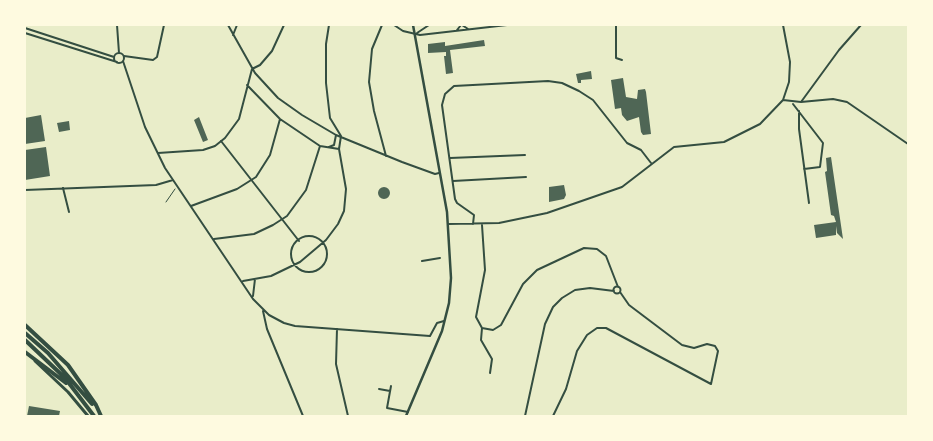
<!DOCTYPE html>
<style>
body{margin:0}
#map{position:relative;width:933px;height:441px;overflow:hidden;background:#e9edc9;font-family:Rubik,sans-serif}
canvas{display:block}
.frame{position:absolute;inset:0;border:26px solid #fefae0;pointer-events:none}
</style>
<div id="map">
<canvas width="933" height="441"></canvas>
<div class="frame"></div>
</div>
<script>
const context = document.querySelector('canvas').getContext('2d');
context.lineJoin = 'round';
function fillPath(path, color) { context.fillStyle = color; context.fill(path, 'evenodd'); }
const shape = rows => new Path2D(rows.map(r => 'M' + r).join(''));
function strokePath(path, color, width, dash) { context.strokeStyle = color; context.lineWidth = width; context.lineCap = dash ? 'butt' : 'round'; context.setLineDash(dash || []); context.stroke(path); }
const building = shape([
 [484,40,485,46,450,50,453,73,446,74,444,56,446,56,446,52,428,53,428,44,445,42,445,46],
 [591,71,592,79,581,80,581,83,578,83,576,74],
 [623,78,626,97,637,99,638,90,645,89,646,92,651,134,643,135,641,132,639,117,627,121,622,115,621,108,615,109,611,80],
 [41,115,45,141,25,144,25,118],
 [199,117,208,140,203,142,194,120],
 [69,121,70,130,59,132,57,123],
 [46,147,50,176,25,180,25,150],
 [831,157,843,239,837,233,836,226,836,235,816,238,814,225,836,222,834,216,831,215,825,172,827,171,826,158],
 [564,185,566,195,564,199,549,202,549,187],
 '378 193a6 6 0 1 1 12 0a6 6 0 1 1-12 0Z',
 [29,406,60,411,59,416,27,416]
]);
const path = shape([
 [166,202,175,189]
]);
const pedestrian = shape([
 [221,141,299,241],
 [450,158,525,155],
 [453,181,526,177],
 [422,261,440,258]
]);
const minor = shape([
 [117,25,119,53],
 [228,25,255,73,278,98,302,115,336,135,402,162,435,174,439,173],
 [382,25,372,49,369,82,374,111,386,156],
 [394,25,403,31,420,35,507,25],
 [462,25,468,29],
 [616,25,616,58,622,60],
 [25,28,114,57],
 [457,30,461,25],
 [25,33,117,62],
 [417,33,429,25],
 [233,35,237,25],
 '114 58a5 5 0 1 1 10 0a5 5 0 1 1-10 0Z',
 [124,56,153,60,157,57,164,25],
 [123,61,145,127,165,168,253,299,269,315,284,323,295,326,430,336,437,323,444,321],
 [247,85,280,119,320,146,339,149],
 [783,100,801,102,839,50,861,25],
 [801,102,833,99,847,102,908,144],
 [793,104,823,143,820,167,804,169],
 [799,111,799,129,809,203],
 [329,147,334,145,336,135],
 [158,153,203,150,215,146,225,138,239,119,252,69,260,65,272,51,284,25],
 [63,188,69,212],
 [25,190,156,185,173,180],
 [191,206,237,189,256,177,270,155,280,119],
 [448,224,499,223,547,213,622,187,674,147,724,142,760,124,783,100,789,82,790,62,783,25],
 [473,224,474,215,457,203,455,199,442,105,445,94,454,86,548,81,562,83,579,91,593,100,627,143,641,150,651,163],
 [482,225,485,270,476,317,482,328,493,330,501,325,523,284,537,270,584,248,597,249,606,256,618,287],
 '291 254a18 18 0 1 1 36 0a18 18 0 1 1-36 0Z',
 [214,239,254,234,273,225,287,216,306,190,320,146],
 [243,281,271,276,300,262,326,240,338,224,344,211,346,189,339,149,341,136,330,118,326,83,326,44,329,25],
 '613.5 290a3.5 3.5 0 1 1 7 0a3.5 3.5 0 1 1-7 0Z',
 [253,296,255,279],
 [263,311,267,329,303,416],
 [482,328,481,340,492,359,490,373],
 [337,329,336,364,348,416],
 [391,386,387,408,408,412],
 [379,389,390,391],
 [525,416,545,324,553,307,562,298,575,290,590,288,614,291],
 [553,416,566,389,577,351,587,335,597,328,606,328,711,384,718,351,715,346,707,344,694,348,682,345,629,305,620,292]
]);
const tertiary = shape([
 [406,416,442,331,449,303,451,278,447,212,413,25]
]);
const primary = shape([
 [35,361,68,392,88,416]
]);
const trunk = shape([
 [25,325,68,365,96,405,101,416],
 [25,333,48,353,92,404],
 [25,340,65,378,94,416],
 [25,352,66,383]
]);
fillPath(building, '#4f6655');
strokePath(path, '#344e41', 1);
strokePath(pedestrian, '#344e41', 2);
strokePath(minor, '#344e41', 2);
strokePath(tertiary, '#344e41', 2.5);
strokePath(primary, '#344e41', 3);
strokePath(trunk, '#344e41', 4);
</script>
